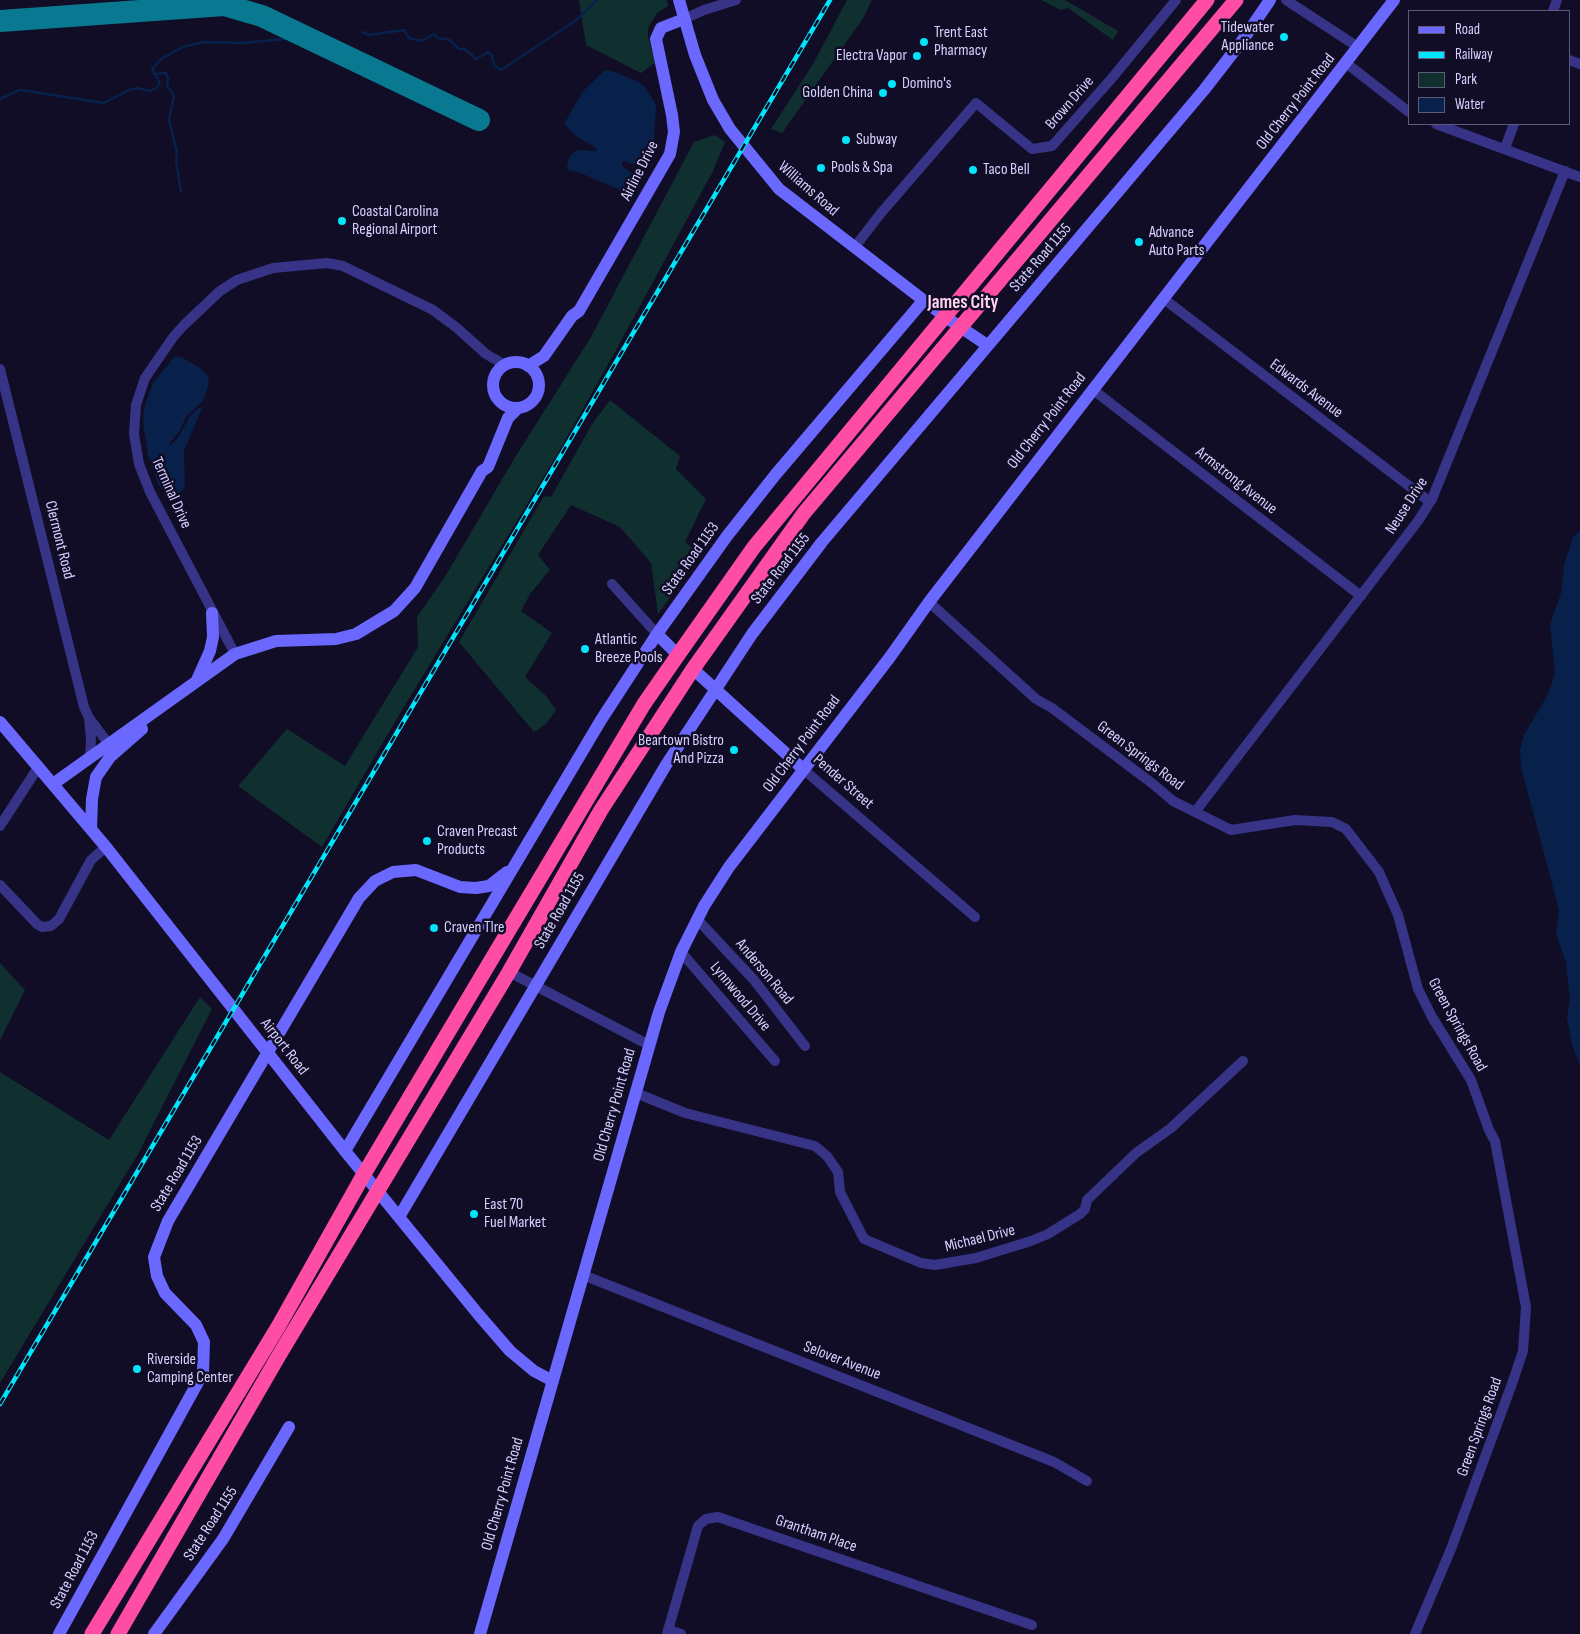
<!DOCTYPE html>
<style>
body{margin:0}
#map{position:relative;width:1580px;height:1634px;overflow:hidden;background:#110d26;font-family:"Sofia Sans Condensed",sans-serif}
canvas{display:block}
.legend{position:absolute;left:1408px;top:10px;width:162px;height:115px;box-sizing:border-box;background:#110d26;border:1px solid #605b7d;margin:0;padding:6px 9px;list-style:none;font-size:15px;color:#d6d1ff}
.legend li{display:flex;align-items:center;gap:10px;height:25px}
.legend b{width:25px;border:1px solid #605b7d}
</style>
<div id="map">
<canvas width="1580" height="1634"></canvas>
<ul class="legend">
<li><b style="height:6px;background:#6b68ff"></b>Road</li>
<li><b style="height:6px;background:#00e5fc"></b>Railway</li>
<li><b style="height:14px;background:#0f302f"></b>Park</li>
<li><b style="height:14px;background:#08214a"></b>Water</li>
</ul>
</div>
<script>
const context = document.querySelector('canvas').getContext('2d');
context.lineJoin = 'round';
function fillPath(path, color) { context.fillStyle = color; context.fill(path, 'evenodd'); }
const shape = rows => new Path2D(rows.map(r => 'M' + r).join(''));
function strokePath(path, color, width, dash) { context.strokeStyle = color; context.lineWidth = width; context.lineCap = dash ? 'butt' : 'round'; context.setLineDash(dash || []); context.stroke(path); }
function drawText(font, color, halo, rows, align = 'center') {
  context.font = font + ' "Sofia Sans Condensed",sans-serif'; context.lineWidth = 5; context.setLineDash([]); context.textBaseline = 'middle'; context.strokeStyle = halo; context.fillStyle = color; for (const [text, x, y, turn = 0] of rows) {
    context.save(); context.translate(x, y); context.rotate((+turn || 0) * Math.PI / 180); context.textAlign = isNaN(turn) ? turn : align; if (halo) context.strokeText(text, 0, 0); context.fillText(text, 0, 0); context.restore();
  }
}
const green = shape([
 [579,0,667,0,668,6,657,13,648,28,648,36,655,63,641,73,586,45],
 [847,0,872,0,864,17,782,133,771,129,813,64],
 [1041,0,1065,0,1118,31,1113,40,1068,8,1061,10],
 [715,135,725,142,712,173,615,352,558,453,396,720,322,847,238,786,287,729,345,766,418,647,417,617,446,575,514,459,591,337,694,142],
 [610,400,680,456,676,469,706,499,685,542,701,554,658,614,651,563,620,527,571,505,538,555,550,570,530,594,521,611,552,633,525,677,546,696,556,710,546,724,534,732,459,642,544,496,551,497,592,424],
 [0,963,25,990,0,1040],
 [200,997,212,1009,138,1154,0,1383,0,1072,109,1140]
]);
const water = shape([
 [605,70,612,71,637,81,646,88,656,105,654,140,639,167,626,161,622,162,622,166,633,174,624,188,620,190,578,172,570,171,567,168,569,157,577,150,597,151,596,148,576,136,564,124,583,91],
 [174,357,181,357,200,368,208,376,209,383,203,401,186,417,179,432,169,444,171,445,178,438,190,416,199,408,202,408,184,451,185,487,178,494,173,495,162,490,158,484,148,455,143,422,144,408,153,383],
 [1580,531,1580,1065,1572,1045,1567,1018,1570,1000,1566,963,1556,933,1559,910,1521,767,1520,749,1524,735,1547,696,1555,674,1550,624,1561,593,1564,565,1573,537]
]);
const stream = shape([
 [362,32,369,35,404,30,409,38,422,41,434,34,438,38,450,40,459,49,465,49,476,59,488,52,492,56,494,65,501,70,575,21,597,0],
 [155,74,166,73,168,79,167,86,174,95,169,120,177,153,176,160,181,192],
 [0,99,20,90,104,103,129,90,137,88,150,91,156,88,160,83,152,69,161,59,183,47,203,42,242,43,295,38]
]);
const taxiway = shape([
 [0,21,224,5,262,16,479,120]
]);
const street = shape([
 [1286,0,1358,47],
 [1553,11,1557,0],
 [684,19,704,10,736,0],
 [1569,60,1580,64],
 [1346,63,1409,112],
 [1436,124,1580,177],
 [1505,148,1514,124],
 [854,248,881,213,976,103,1032,149,1052,146,1112,78,1176,0],
 [1164,299,1430,502],
 [0,369,84,707,89,718,108,743],
 [1092,389,1361,596],
 [612,584,657,634],
 [929,602,1036,699,1052,708,1153,784,1173,801,1231,830,1295,820,1332,822,1346,829,1379,872,1398,915,1418,989,1432,1017,1471,1080,1489,1130,1495,1141,1526,1307,1523,1351,1513,1381,1451,1549,1415,1634],
 [235,654,150,492,139,464,134,434,136,405,145,378,174,336,184,325,220,291,237,280,273,268,327,263,343,266,433,310,457,328,486,354,505,365],
 [89,718,91,740,90,757],
 [803,769,975,917],
 [1195,812,1418,521,1432,499,1565,171],
 [0,826,39,766],
 [0,885,37,924,42,927,51,926,59,919,91,860,106,847],
 [697,919,754,980,805,1046],
 [681,952,775,1061],
 [509,972,649,1045],
 [636,1093,685,1113,815,1146,827,1156,838,1172,840,1192,864,1239,921,1263,935,1265,976,1258,1031,1241,1048,1234,1080,1214,1085,1209,1087,1200,1136,1153,1171,1128,1243,1061],
 [583,1275,1054,1462,1087,1481],
 [669,1630,681,1634],
 [667,1634,698,1526,706,1519,718,1517,1032,1625]
]);
const secondary = shape([
 [679,0,695,55,713,100,730,129,779,189,944,316,987,345],
 '493 385a23 23 0 1 1 46 0a23 23 0 1 1-46 0Z',
 [528,366,544,356,572,316,579,311,670,154,674,132,672,115,656,39,661,28,684,19],
 [657,634,678,655],
 [693,669,803,769],
 [197,680,210,651,213,637,212,613],
 [0,722,106,847,345,1151,478,1314,510,1351,534,1371,553,1381],
 [53,784,235,654,276,641,336,639,356,634,394,611,415,588,482,471,488,467,508,418,518,408],
 [91,829,92,799,96,777,110,757,142,729],
 [345,1151,601,720,657,634,727,536,776,474,923,301],
 [399,1217,666,765,752,634,822,542,1204,90,1242,41,1270,0],
 [59,1634,203,1373,204,1342,196,1325,165,1293,157,1276,154,1257,168,1221,359,898,375,881,393,872,416,870,460,887,476,888,489,886,507,872],
 [154,1634,223,1539,289,1427],
 [480,1634,659,1012,681,952,704,906,729,867,890,657,929,602,1394,0]
]);
const highway = shape([
 [92,1634,278,1327,364,1174,490,962,644,704,678,655,754,547,1207,0],
 [118,1634,278,1357,509,972,601,810,693,669,804,513,1236,0]
]);
const rail = shape([
 [0,1404,830,0]
]);
const markers = [
 [1284,37,5,"#00e5fc"],
 [924,42,5,"#00e5fc"],
 [917,56,5,"#00e5fc"],
 [892,84,5,"#00e5fc"],
 [883,93,5,"#00e5fc"],
 [846,140,5,"#00e5fc"],
 [821,168,5,"#00e5fc"],
 [973,170,5,"#00e5fc"],
 [342,221,5,"#00e5fc"],
 [1139,242,5,"#00e5fc"],
 [585,649,5,"#00e5fc"],
 [734,750,5,"#00e5fc"],
 [427,841,5,"#00e5fc"],
 [434,928,5,"#00e5fc"],
 [474,1214,5,"#00e5fc"],
 [137,1369,5,"#00e5fc"]
];
const poiNames = [
 ["Tidewater",1274,28,"right"],
 ["Appliance",1274,46,"right"],
 ["Trent East",934,33],
 ["Pharmacy",934,51],
 ["Electra Vapor",907,56,"right"],
 ["Domino's",902,84],
 ["Golden China",873,93,"right"],
 ["Subway",856,140],
 ["Pools & Spa",831,168],
 ["Taco Bell",983,170],
 ["Coastal Carolina",352,212],
 ["Regional Airport",352,230],
 ["Advance",1149,233],
 ["Auto Parts",1149,251],
 ["Atlantic",595,640],
 ["Breeze Pools",595,658],
 ["Beartown Bistro",724,741,"right"],
 ["And Pizza",724,759,"right"],
 ["Craven Precast",437,832],
 ["Products",437,850],
 ["Craven TIre",444,928],
 ["East 70",484,1205],
 ["Fuel Market",484,1223],
 ["Riverside",147,1360],
 ["Camping Center",147,1378]
];
const streetNames = [
 ["Old Cherry Point Road",1296,102,-52],
 ["Brown Drive",1070,103,-49],
 ["Airline Drive",640,171,-63],
 ["Williams Road",808,189,41],
 ["State Road 1155",1041,258,-49],
 ["Edwards Avenue",1306,389,37],
 ["Old Cherry Point Road",1047,421,-52],
 ["Armstrong Avenue",1236,481,38],
 ["Terminal Drive",171,493,66],
 ["Neuse Drive",1407,506,-57],
 ["Clermont Road",59,540,76],
 ["State Road 1153",691,559,-54],
 ["State Road 1155",781,569,-52],
 ["Old Cherry Point Road",802,744,-53],
 ["Green Springs Road",1140,756,37],
 ["Pender Street",843,782,41],
 ["State Road 1155",560,911,-60],
 ["Anderson Road",764,972,50],
 ["Lynnwood Drive",740,997,50],
 ["Green Springs Road",1457,1025,61],
 ["Airport Road",284,1047,52],
 ["Old Cherry Point Road",615,1105,-74],
 ["State Road 1153",177,1174,-59],
 ["Michael Drive",980,1239,-14],
 ["Selover Avenue",842,1361,21],
 ["Green Springs Road",1480,1427,-70],
 ["Old Cherry Point Road",503,1494,-74],
 ["State Road 1155",211,1524,-57],
 ["Grantham Place",816,1534,19],
 ["State Road 1153",75,1570,-62]
];
const quarterNames = [
 ["James City",963,303]
];
fillPath(green, '#0f302f');
fillPath(water, '#08214a');
strokePath(stream, '#08214a', 2.5);
strokePath(taxiway, '#087991', 22);
strokePath(street, '#373488', 10);
strokePath(secondary, '#6b68ff', 12);
strokePath(highway, '#ff4ca4', 15);
strokePath(rail, '#00e5fc', 4.5);
strokePath(rail, '#110d26', 2.5, [8]);
for (const [x, y, r, color] of markers) { const dot = new Path2D(); dot.arc(x, y, r, 0, 2 * Math.PI); context.fillStyle = color; context.fill(dot); strokePath(dot, '#110d26', 2); }
drawText('16px', '#d6d1ff', '#110d26', poiNames, 'left');
drawText('16px', '#d6d1ff', '#110d26', streetNames);
drawText('bold 19px', '#ffd3f0', '#110d26', quarterNames);
</script>
